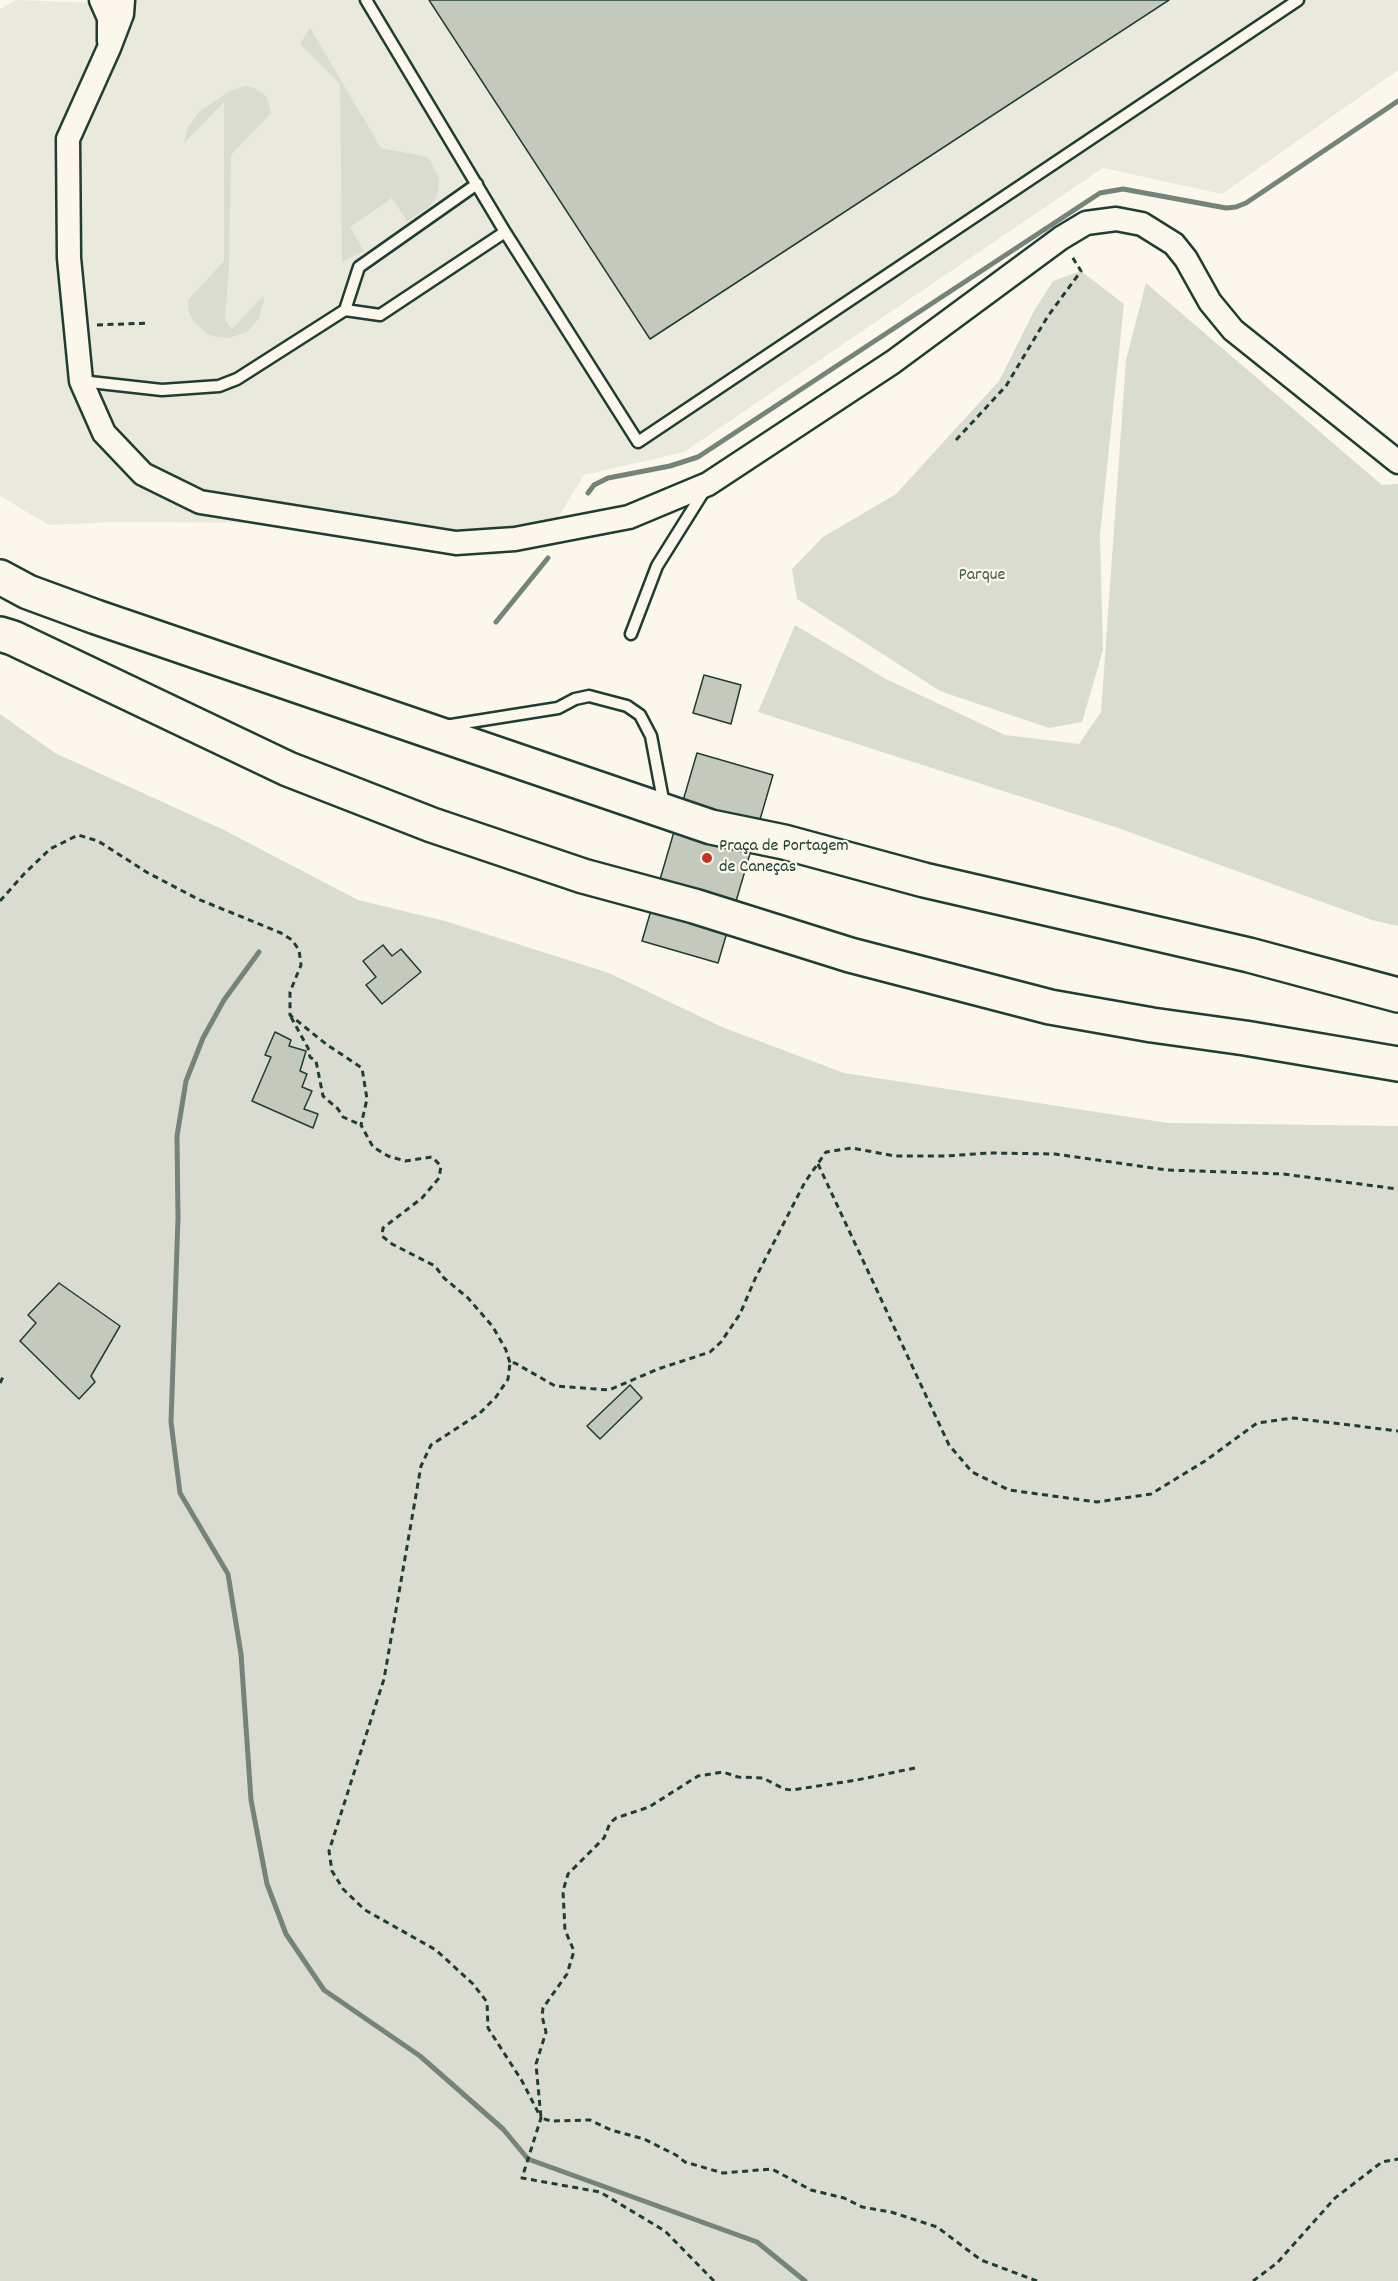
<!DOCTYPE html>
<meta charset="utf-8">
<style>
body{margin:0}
canvas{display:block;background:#fbf7ec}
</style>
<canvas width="1398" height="2281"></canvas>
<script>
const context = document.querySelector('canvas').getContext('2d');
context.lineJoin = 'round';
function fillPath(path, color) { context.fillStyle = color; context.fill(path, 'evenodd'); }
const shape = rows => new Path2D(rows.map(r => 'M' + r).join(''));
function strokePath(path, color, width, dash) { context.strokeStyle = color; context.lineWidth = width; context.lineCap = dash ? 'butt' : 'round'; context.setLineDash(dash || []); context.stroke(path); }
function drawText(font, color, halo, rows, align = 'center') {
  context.font = font + ' Dekko,sans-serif'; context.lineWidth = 4.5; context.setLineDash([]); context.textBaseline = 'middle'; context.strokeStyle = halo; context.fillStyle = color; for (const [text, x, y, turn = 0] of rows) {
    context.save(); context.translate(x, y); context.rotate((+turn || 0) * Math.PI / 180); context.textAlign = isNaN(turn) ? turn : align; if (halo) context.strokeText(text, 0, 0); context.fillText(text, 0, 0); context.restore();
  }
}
const built = shape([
 [16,0,103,3,106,0,1398,0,1398,70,1222,194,1103,168,684,452,584,475,541,545,496,555,456,555,292,523,115,522,49,525,0,496,0,9]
]);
const green = shape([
 [310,28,381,148,428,157,439,178,438,193,434,201,428,208,407,221,392,198,350,227,364,251,342,262,340,84,300,44],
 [245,86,252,87,264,94,268,100,271,113,231,155,229,266,225,320,232,329,263,296,264,300,259,318,247,332,229,338,219,337,209,335,194,322,189,313,188,300,224,261,224,102,184,143,188,127,199,112,230,91],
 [1081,271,1124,304,1100,535,1103,650,1082,722,1049,728,940,691,797,599,792,569,823,537,896,494,999,381,1035,309,1053,281],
 [1146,283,1382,485,1398,484,1398,926,1372,920,1115,827,758,712,795,625,886,679,1005,735,1079,744,1101,712,1126,360],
 [0,714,55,753,224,830,358,900,445,921,609,973,722,1027,844,1073,1168,1123,1398,1126,1398,2281,0,2281]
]);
const stream = shape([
 [588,493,594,485,608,478,670,466,698,457,1100,193,1123,189,1226,208,1236,207,1246,203,1398,101],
 [496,622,548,558],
 [259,952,224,1000,203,1038,186,1081,177,1136,178,1218,171,1422,180,1493,228,1574,241,1654,251,1800,267,1884,286,1934,324,1990,420,2056,503,2129,528,2159,757,2242,805,2281]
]);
const building = shape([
 [429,0,1169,0,650,339,429,0],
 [704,675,741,685,731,724,693,713,704,675],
 [697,753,773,775,718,963,642,941,697,753],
 [383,945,392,956,401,949,421,972,382,1004,366,985,376,977,363,961,383,945],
 [275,1032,291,1040,289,1046,306,1051,300,1071,307,1074,302,1087,312,1091,304,1109,318,1114,313,1128,252,1101,271,1057,265,1055,275,1032],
 [59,1283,120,1326,91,1376,95,1382,79,1399,20,1341,36,1323,28,1315,59,1283],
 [630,1385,642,1398,600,1439,587,1426,630,1385]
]);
const path = shape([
 [97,325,149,323],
 [956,440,1006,386,1048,316,1081,271,1071,255],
 [0,901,24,874,50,849,78,835,98,841,148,873,198,899,281,933,292,940,299,950,301,965,290,992,290,1015,326,1044,362,1068,367,1099,361,1125,373,1147,388,1156,405,1161,432,1157,441,1166,439,1178,422,1198,383,1228,382,1236,392,1244,435,1266,444,1278,468,1298,493,1327,506,1350,510,1363],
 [291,1017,308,1048,310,1057,316,1061,323,1096,338,1109,343,1117,361,1125],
 [818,1164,949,1445,972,1472,1009,1490,1097,1502,1151,1494,1205,1461,1257,1423,1293,1418,1398,1431],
 [0,1383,4,1375],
 [915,1768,857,1780,792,1790,784,1789,763,1778,738,1777,723,1772,698,1776,649,1807,616,1818,610,1823,604,1838,568,1874,563,1891,565,1930,574,1951,567,1974,543,2008,542,2016,546,2032,536,2064,541,2118,551,2121,590,2120,611,2130,644,2139,676,2155,685,2162,723,2173,772,2169,811,2190,844,2198,862,2207,891,2212,937,2227,981,2260,1037,2281],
 [714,2281,665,2231,600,2192,522,2178,541,2118,522,2081,488,2028,487,2002,473,1984,436,1950,365,1910,343,1889,332,1871,329,1851,384,1679,421,1466,431,1445,480,1413,496,1397,508,1379,510,1363,515,1363,555,1386,609,1390,658,1369,710,1352,721,1342,740,1314,755,1279,805,1182,826,1152,852,1148,895,1156,946,1156,989,1153,1055,1154,1167,1170,1283,1174,1398,1189],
 [1253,2281,1277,2263,1335,2198,1382,2162,1398,2159]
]);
const service = shape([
 [366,0,505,232,638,442,1298,0],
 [345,310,359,267,477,184],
 [81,381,162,390,219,386,237,379,345,310,380,315,505,232],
 [631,634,657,566,704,491],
 [445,726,558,708,575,699,589,696,627,706,640,715,651,736,664,805]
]);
const minor = shape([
 [101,0,109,18,109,41],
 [123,0,122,14,109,48,68,139,69,258,81,381,104,433,143,474,200,502,456,543,515,539,629,517,708,484,893,362,1061,238,1086,223,1116,219,1142,224,1174,244,1186,259,1210,302,1233,330,1398,462]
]);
const motorway = shape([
 [0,577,28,592,96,617,711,827,784,842,924,880,1249,955,1398,995],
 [0,634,13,638,288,769,432,825,583,876,694,906,850,955,1050,1007,1152,1025,1245,1038,1398,1064]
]);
const markers = [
 [707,858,6,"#c8321e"]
];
const parkNames = [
 ["Parque",982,577]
];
const poiNames = [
 ["Praça de Portagem",719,848],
 ["de Caneças",719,869]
];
fillPath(built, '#eae9de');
fillPath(green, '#dbdcd1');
strokePath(stream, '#74847b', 5);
fillPath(building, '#c4c9be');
strokePath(building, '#1f3d34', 1.5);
strokePath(service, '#1f3d34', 15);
strokePath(minor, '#1f3d34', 27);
strokePath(motorway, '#1f3d34', 38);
strokePath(path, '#1f3d34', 3, [6, 4.5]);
strokePath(service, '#fbf7ec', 10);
strokePath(minor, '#fbf7ec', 22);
strokePath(motorway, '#fbf7ec', 33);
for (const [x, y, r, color] of markers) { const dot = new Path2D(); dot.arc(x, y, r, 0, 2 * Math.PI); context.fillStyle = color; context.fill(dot); strokePath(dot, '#fbf7ec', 2); }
drawText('18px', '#455d53', '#fbf7ec', parkNames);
drawText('18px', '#1f3d34', '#fbf7ec', poiNames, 'left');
</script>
